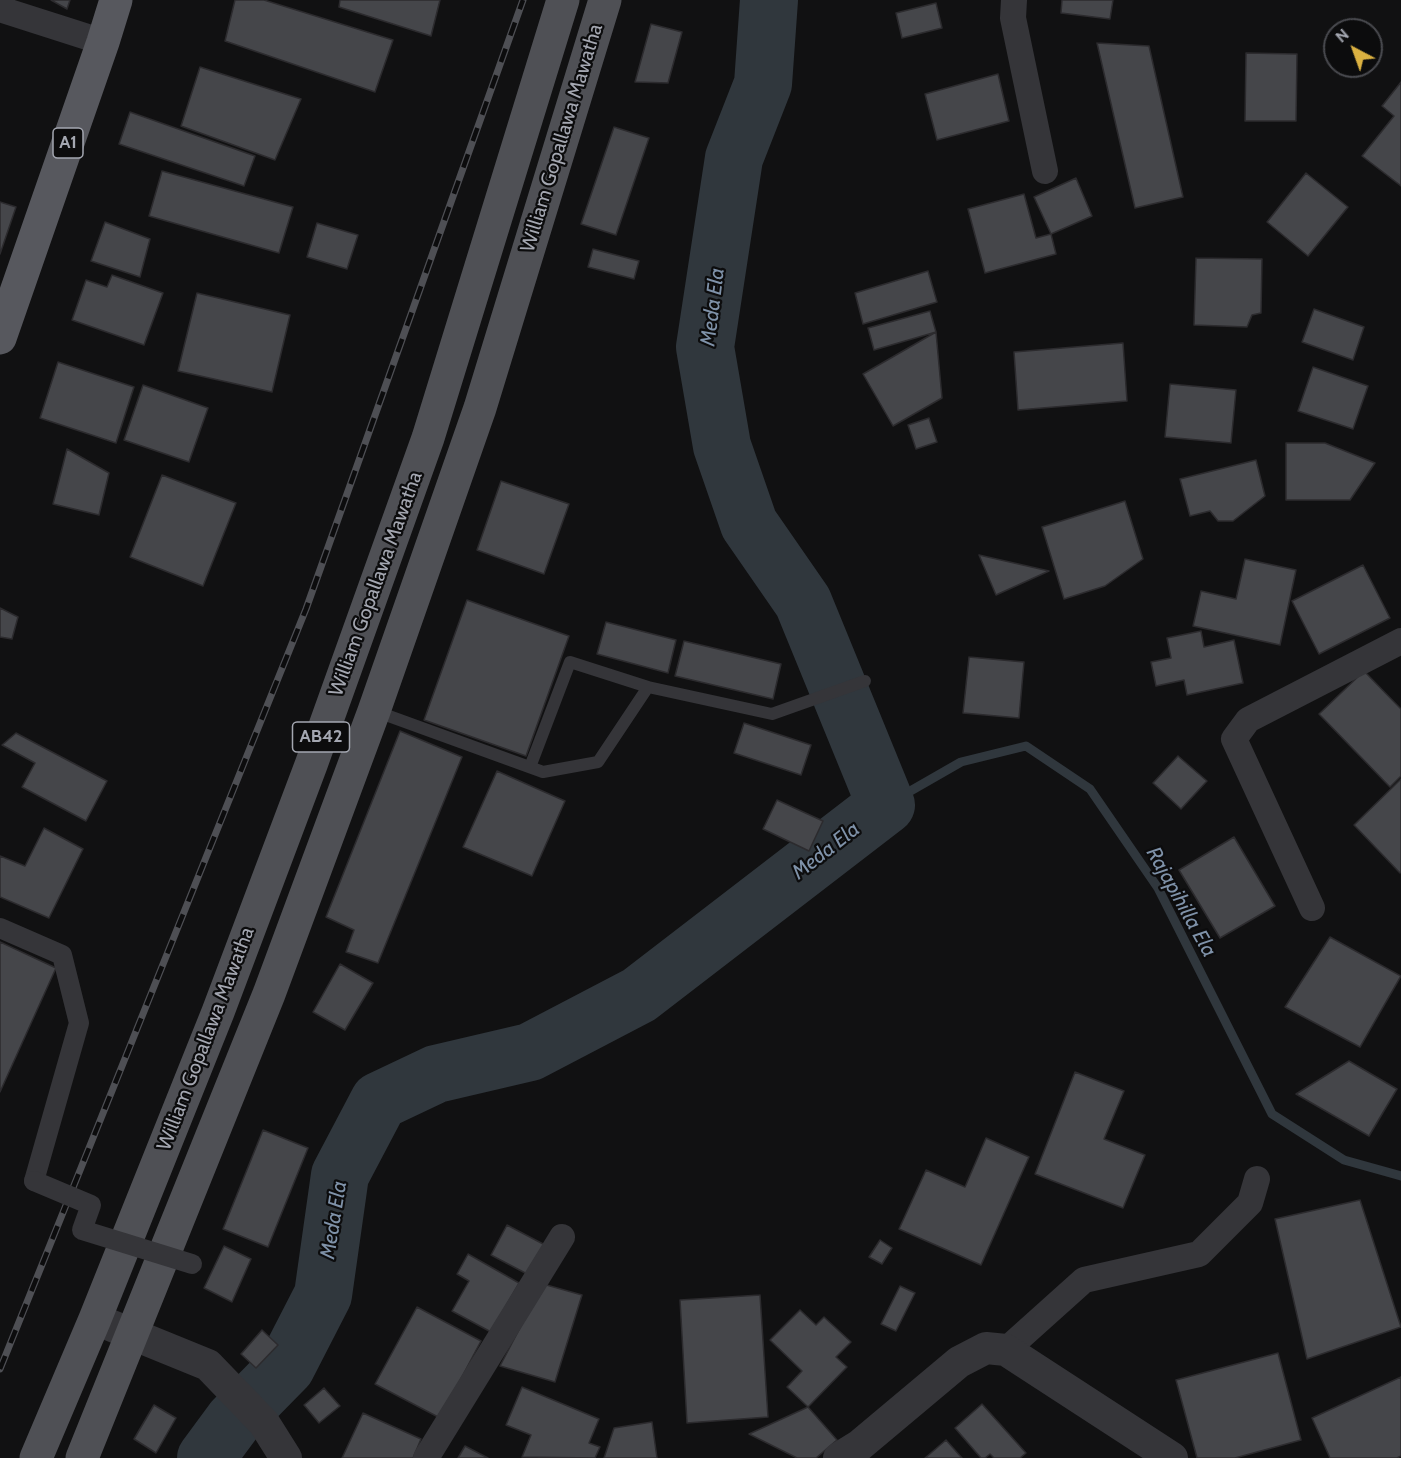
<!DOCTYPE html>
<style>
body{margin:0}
#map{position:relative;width:1401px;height:1458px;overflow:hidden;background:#111112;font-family:Cabin,sans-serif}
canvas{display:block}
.north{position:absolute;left:1323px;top:18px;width:60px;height:60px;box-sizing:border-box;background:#0c0c0d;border:2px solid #494a4f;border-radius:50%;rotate:319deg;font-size:16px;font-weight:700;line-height:24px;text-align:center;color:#a4a7b1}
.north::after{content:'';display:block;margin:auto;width:21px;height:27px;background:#dbb141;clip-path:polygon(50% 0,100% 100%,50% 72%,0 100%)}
</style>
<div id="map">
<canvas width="1401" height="1458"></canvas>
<div class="north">N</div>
</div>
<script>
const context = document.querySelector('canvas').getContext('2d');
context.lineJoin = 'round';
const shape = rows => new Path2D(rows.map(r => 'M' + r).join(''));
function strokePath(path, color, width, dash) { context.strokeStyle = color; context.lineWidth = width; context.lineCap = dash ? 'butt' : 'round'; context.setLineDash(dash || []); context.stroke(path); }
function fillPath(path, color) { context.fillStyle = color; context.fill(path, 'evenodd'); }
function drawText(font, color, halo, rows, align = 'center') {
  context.font = font + ' Cabin,sans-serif'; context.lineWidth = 4.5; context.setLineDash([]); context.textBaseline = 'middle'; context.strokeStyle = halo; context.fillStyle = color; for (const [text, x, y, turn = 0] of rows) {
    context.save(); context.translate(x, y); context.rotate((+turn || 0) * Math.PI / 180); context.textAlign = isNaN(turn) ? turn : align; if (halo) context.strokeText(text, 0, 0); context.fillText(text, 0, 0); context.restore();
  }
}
const stream = shape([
 [886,805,961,762,1026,746,1090,789,1158,888,1272,1114,1344,1160,1401,1176]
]);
const river = shape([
 [206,1458,234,1420,286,1367,323,1295,340,1175,379,1101,436,1074,530,1052,639,995,886,805,803,602,749,524,722,446,705,347,734,158,763,84,769,0]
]);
const building = shape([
 [51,0,70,0,67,9,51,0],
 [235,0,264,0,393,40,375,92,225,41,235,0],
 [340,0,440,0,431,36,339,7,340,0],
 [1062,0,1113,0,1110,19,1061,13,1062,0],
 [936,3,942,28,902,38,896,13,936,3],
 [651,24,682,32,668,83,635,82,651,24],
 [1097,43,1149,46,1183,197,1135,208,1097,43],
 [1246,53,1297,54,1296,121,1245,121,1246,53],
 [200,67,301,99,275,160,181,126,200,67],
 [998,74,1009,121,937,140,925,94,998,74],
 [1401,82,1401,186,1362,156,1394,116,1382,106,1401,82],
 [130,112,255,156,244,186,119,144,130,112],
 [614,127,649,138,616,235,581,224,614,127],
 [162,171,293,207,279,253,149,216,162,171],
 [1306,173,1348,207,1308,256,1267,222,1306,173],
 [1076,178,1092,216,1051,234,1034,197,1076,178],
 [1024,194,1036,238,1051,234,1056,254,985,273,968,209,1024,194],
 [0,202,16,207,0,254,0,202],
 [105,222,150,239,140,277,91,261,105,222],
 [317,223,358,235,347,269,307,257,317,223],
 [593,249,639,261,634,279,588,267,593,249],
 [1196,258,1262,259,1261,313,1252,315,1247,327,1194,325,1196,258],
 [928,271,937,302,863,324,855,293,928,271],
 [112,275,163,293,144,345,72,320,86,280,107,287,112,275],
 [197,293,290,315,272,392,178,371,197,293],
 [1314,309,1364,327,1353,360,1302,342,1314,309],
 [930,311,936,332,874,350,868,328,930,311],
 [936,332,942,398,893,426,863,374,936,332],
 [1123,343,1127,401,1018,410,1014,352,1123,343],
 [58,362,134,387,116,443,40,418,58,362],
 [1313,367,1368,386,1353,429,1298,411,1313,367],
 [1170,384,1236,390,1231,443,1165,437,1170,384],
 [143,385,208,408,189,462,124,440,143,385],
 [929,418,937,442,916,449,908,425,929,418],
 [1286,443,1325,443,1375,463,1350,500,1286,500,1286,443],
 [67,449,109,473,99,515,53,504,67,449],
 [1256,460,1265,496,1233,521,1218,521,1210,511,1190,516,1180,479,1256,460],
 [162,475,236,503,203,586,130,557,162,475],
 [501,481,569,504,544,574,477,550,501,481],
 [1125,501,1143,559,1105,586,1064,599,1042,527,1125,501],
 [979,555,1049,571,996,595,979,555],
 [1245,559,1296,570,1280,645,1193,626,1201,591,1236,599,1245,559],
 [1363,565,1390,618,1319,654,1292,601,1363,565],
 [467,600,569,636,526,756,424,720,467,600],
 [0,608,18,617,12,639,0,637,0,608],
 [606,622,676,640,668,673,597,654,606,622],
 [1201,631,1204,647,1234,640,1243,683,1187,695,1184,680,1156,686,1151,662,1171,658,1167,638,1201,631],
 [684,641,781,664,773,699,675,676,684,641],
 [969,657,1024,662,1019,718,963,713,969,657],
 [1364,671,1401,709,1401,776,1390,787,1319,714,1364,671],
 [744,723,811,745,801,775,734,753,744,723],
 [400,731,462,757,378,963,346,952,354,930,326,917,400,731],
 [16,733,107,781,86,821,22,787,35,763,2,745,16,733],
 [1178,756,1207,781,1181,809,1153,783,1178,756],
 [497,771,565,801,532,876,463,847,497,771],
 [1401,779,1401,872,1400,873,1354,825,1401,779],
 [777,800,823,821,809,851,763,829,777,800],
 [44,828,83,849,49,918,0,897,0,856,25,866,44,828],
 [1234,837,1275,906,1220,938,1179,870,1234,837],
 [1330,937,1401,976,1360,1047,1285,1007,1330,937],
 [0,942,56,968,0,1092,0,942],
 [340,964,373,983,345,1030,313,1012,340,964],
 [1349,1061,1397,1089,1369,1136,1296,1094,1349,1061],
 [1075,1072,1124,1091,1104,1139,1145,1155,1123,1208,1035,1174,1075,1072],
 [263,1130,308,1148,268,1247,223,1229,263,1130],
 [986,1138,1029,1157,981,1265,899,1229,926,1170,965,1187,986,1138],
 [1360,1200,1401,1327,1307,1359,1275,1219,1360,1200],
 [507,1225,545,1245,529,1275,491,1255,507,1225],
 [880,1240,892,1248,882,1264,869,1257,880,1240],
 [224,1246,251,1259,232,1302,204,1288,224,1246],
 [468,1254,519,1283,491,1332,452,1311,469,1281,457,1274,468,1254],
 [543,1284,582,1295,555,1382,500,1366,543,1284],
 [900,1286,915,1293,896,1331,881,1324,900,1286],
 [760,1295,768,1417,687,1423,680,1300,760,1295],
 [417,1307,481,1341,440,1418,375,1384,417,1307],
 [800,1310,816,1325,824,1317,851,1342,836,1357,847,1367,808,1407,787,1387,802,1371,770,1340,800,1310],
 [262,1330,278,1345,256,1368,241,1354,262,1330],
 [1278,1353,1301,1440,1235,1458,1197,1458,1176,1380,1278,1353],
 [1401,1377,1401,1456,1397,1458,1330,1458,1312,1418,1401,1377],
 [522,1387,599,1419,589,1443,600,1447,595,1458,522,1457,531,1435,506,1425,522,1387],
 [324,1388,340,1406,319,1423,304,1405,324,1388],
 [982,1404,1026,1453,1020,1458,994,1458,990,1454,985,1458,981,1458,955,1428,982,1404],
 [154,1405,176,1418,156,1453,134,1439,154,1405],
 [808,1407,837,1440,816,1458,797,1458,749,1434,808,1407],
 [363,1413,421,1439,413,1458,342,1458,363,1413],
 [652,1422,657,1458,604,1458,614,1428,652,1422],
 [946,1440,962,1458,925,1458,946,1440],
 [465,1446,488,1458,458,1458,465,1446]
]);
const service = shape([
 [375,711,543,772,598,762,648,687,772,714,865,681],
 [530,767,570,662,648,687]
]);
const pedestrian = shape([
 [0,928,62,955,79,1023,34,1181]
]);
const minor = shape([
 [1014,0,1013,18,1045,171],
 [0,9,103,42],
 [1312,908,1234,739,1248,720,1401,641],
 [1006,1350,1084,1280,1199,1254,1250,1203,1257,1179],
 [426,1458,562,1237]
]);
const tertiary = shape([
 [95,1319,208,1365,264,1423,286,1458],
 [839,1458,860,1445,959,1362,986,1348,1006,1350,1172,1458]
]);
const primary = shape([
 [36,1458,95,1319,218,1012,311,765,428,438,563,0],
 [82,1458,269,994,374,711,480,408,605,0]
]);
const trunk = shape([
 [0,338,103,42,116,0]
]);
const rail = shape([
 [0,1369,306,609,523,0]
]);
const pedestrianBridge = shape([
 [34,1181,91,1205,82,1230,192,1264]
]);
const shields = [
 [68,143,30],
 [321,737,57]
];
const shieldNames = [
 ["A1",68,143],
 ["AB42",321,737]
];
const streetNames = [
 ["William Gopallawa Mawatha",562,138,-73],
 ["William Gopallawa Mawatha",376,584,-70],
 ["William Gopallawa Mawatha",206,1039,-69]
];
const waterNames = [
 ["Meda Ela",713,307,-83],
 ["Meda Ela",826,851,-38],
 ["Rajapihilla Ela",1181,902,61],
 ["Meda Ela",334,1220,-81]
];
strokePath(stream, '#30373d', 9);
strokePath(river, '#30373d', 58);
fillPath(building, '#45464a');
strokePath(building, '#2c2b2e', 1.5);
strokePath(service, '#353539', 12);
strokePath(pedestrian, '#353539', 20);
strokePath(minor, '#353539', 26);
strokePath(tertiary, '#353539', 32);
strokePath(primary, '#4f5055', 33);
strokePath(trunk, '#57585e', 33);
strokePath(rail, '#4e4f54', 7);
strokePath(rail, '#0c0c0d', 4.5, [14]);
strokePath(pedestrianBridge, '#353539', 20);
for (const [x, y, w] of shields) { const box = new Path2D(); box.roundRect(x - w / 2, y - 15, w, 30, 4.5); context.fillStyle = '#0c0c0d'; context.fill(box); strokePath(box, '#a4a7b1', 1.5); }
drawText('bold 18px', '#a4a7b1', null, shieldNames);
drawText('20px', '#a4a7b1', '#0c0c0d', streetNames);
drawText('italic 21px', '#7f92a9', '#0c0c0d', waterNames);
</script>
